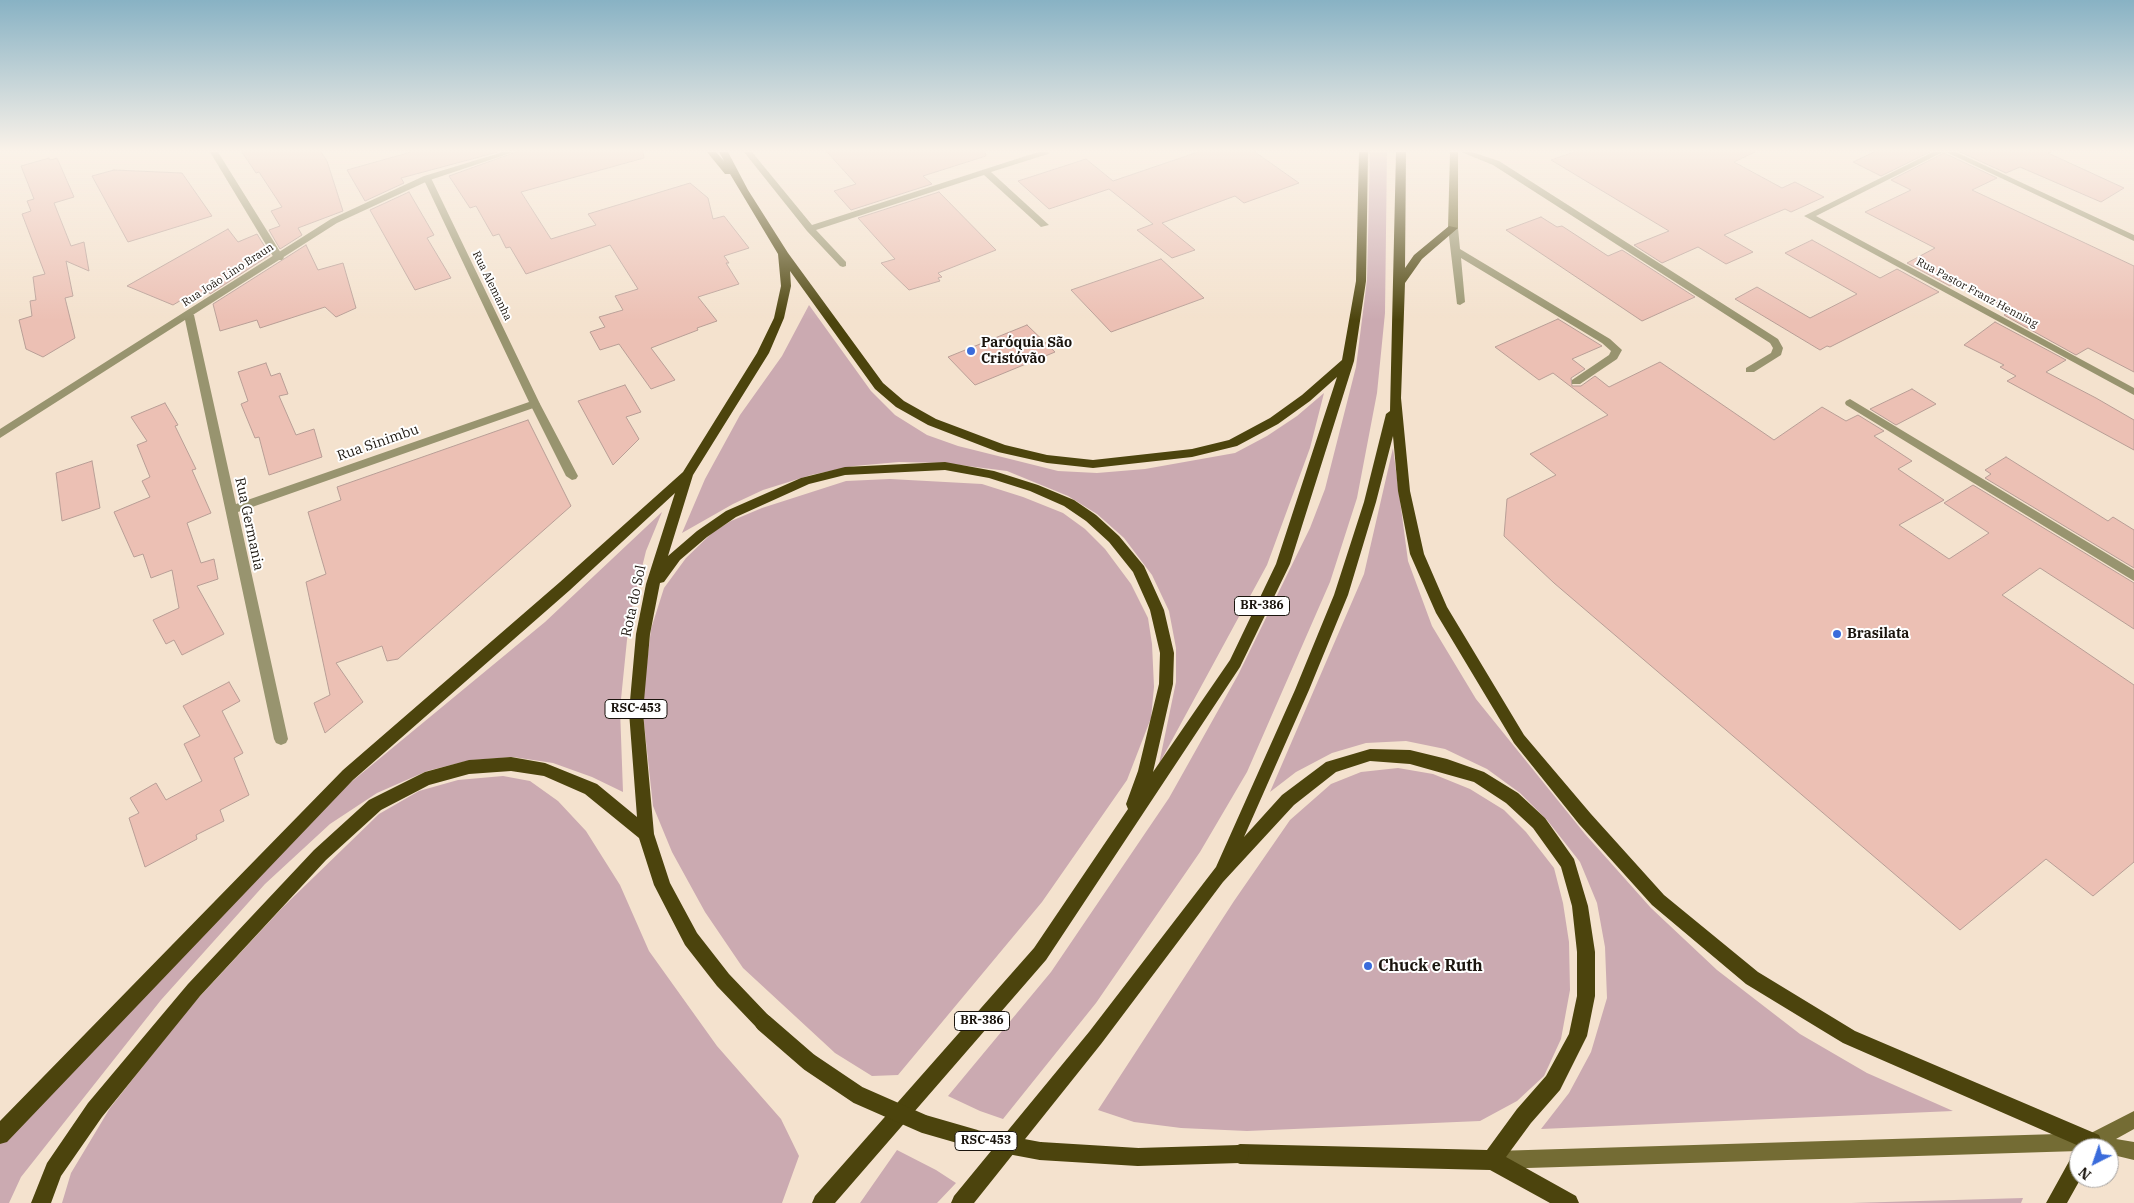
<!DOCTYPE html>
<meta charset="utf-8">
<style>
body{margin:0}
#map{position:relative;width:2134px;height:1203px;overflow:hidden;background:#f4e2ce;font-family:"IBM Plex Serif",serif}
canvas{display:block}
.north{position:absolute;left:2069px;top:1138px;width:50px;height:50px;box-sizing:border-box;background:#fff;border:1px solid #a4a19f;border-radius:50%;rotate:221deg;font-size:14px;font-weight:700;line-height:20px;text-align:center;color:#1b150e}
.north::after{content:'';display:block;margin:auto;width:18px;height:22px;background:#3a6bdb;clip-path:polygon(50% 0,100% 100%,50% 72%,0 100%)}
</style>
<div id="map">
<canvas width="2134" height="1203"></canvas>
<div class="north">N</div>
</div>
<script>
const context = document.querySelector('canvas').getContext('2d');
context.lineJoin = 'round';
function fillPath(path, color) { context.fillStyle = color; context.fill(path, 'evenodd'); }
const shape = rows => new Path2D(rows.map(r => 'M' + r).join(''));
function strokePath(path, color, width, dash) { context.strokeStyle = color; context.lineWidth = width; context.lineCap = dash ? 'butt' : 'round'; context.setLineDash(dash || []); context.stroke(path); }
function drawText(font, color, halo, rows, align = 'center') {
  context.font = font + ' "IBM Plex Serif",serif'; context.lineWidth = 4; context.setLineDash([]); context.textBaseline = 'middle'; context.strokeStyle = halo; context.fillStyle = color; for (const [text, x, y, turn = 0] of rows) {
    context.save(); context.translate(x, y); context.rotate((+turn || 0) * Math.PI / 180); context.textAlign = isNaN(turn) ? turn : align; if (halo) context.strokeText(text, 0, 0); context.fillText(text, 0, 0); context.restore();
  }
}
const green = shape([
 [1370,152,1387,152,1385,313,1377,393,1357,498,1330,582,1247,772,1200,852,1096,1003,1003,1119,980,1111,948,1096,1051,972,1169,798,1238,675,1310,528,1325,489,1356,367,1367,280],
 [809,305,871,391,895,415,927,435,958,446,1058,471,1097,473,1145,469,1235,453,1267,436,1297,416,1324,393,1310,448,1267,565,1159,764,1176,682,1176,648,1169,611,1152,575,1124,538,1097,514,1068,496,1007,471,944,463,899,462,854,466,811,475,763,490,733,504,682,533,705,479,740,415,782,356],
 [1393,448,1408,561,1432,626,1476,699,1585,834,1651,908,1717,970,1800,1034,1867,1073,1953,1111,1541,1129,1569,1093,1591,1052,1607,998,1605,947,1597,903,1580,862,1547,820,1520,793,1487,769,1445,749,1406,741,1366,743,1332,753,1296,772,1270,792,1364,574],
 [890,479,982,484,1023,497,1063,513,1085,529,1105,549,1131,584,1148,618,1152,644,1154,687,1151,718,1127,780,1042,902,898,1075,872,1076,835,1053,743,968,705,912,672,852,653,806,642,705,651,629,664,588,686,558,713,532,731,521,762,508,846,481],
 [662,512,646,551,629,620,620,709,623,792,592,777,553,763,513,757,471,760,427,771,377,793,330,824,265,884,161,1000,21,1177,9,1203,0,1203,0,1144,327,802,545,622],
 [1398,768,1433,774,1470,789,1504,810,1526,832,1554,868,1563,903,1569,942,1570,990,1561,1039,1544,1076,1517,1101,1480,1121,1247,1131,1181,1128,1134,1122,1098,1110,1234,901,1290,820,1331,784,1361,772],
 [503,776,530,781,558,801,586,831,620,885,649,951,717,1046,781,1119,799,1156,782,1203,62,1203,71,1173,110,1108,189,1008,283,907,379,814,419,791,458,780],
 [897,1150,936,1170,956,1183,937,1203,860,1203],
 [2023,1198,2021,1203,1851,1203]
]);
const building = shape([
 [242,152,321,152,327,161,343,211,298,228,302,235,280,249,269,230,280,226,271,211,282,207,259,172,256,173,242,152],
 [411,152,498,152,401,178,404,183,365,201,347,170,411,152],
 [516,152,643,152,644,158,521,192,551,239,596,225,588,214,690,183,708,198,713,219,724,216,749,248,724,256,729,263,726,263,739,284,698,297,717,321,697,328,698,330,651,348,675,380,651,389,619,344,600,350,590,332,605,327,599,317,623,310,615,296,638,289,610,245,526,274,510,247,506,248,499,234,493,236,476,206,470,208,449,176,516,152],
 [827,152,985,152,986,156,923,176,932,184,851,210,834,191,856,184,827,152],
 [1198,152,1255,152,1299,183,1244,203,1235,196,1162,223,1195,250,1172,258,1137,230,1153,224,1109,189,1049,209,1018,181,1086,159,1113,181,1198,152],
 [1574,152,1755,152,1734,162,1782,188,1795,182,1824,197,1791,212,1785,209,1724,235,1753,252,1726,264,1698,247,1662,263,1634,245,1669,231,1551,160,1574,152],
 [1874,152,1930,152,1881,176,1853,162,1874,152],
 [1960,152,2051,152,2048,153,2124,188,2101,202,2020,167,2006,173,1960,152],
 [1944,153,1997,178,1972,190,2134,266,2134,372,2088,348,2076,355,2004,315,2011,310,1957,282,1950,286,1907,263,1935,248,1865,212,1911,190,1891,180,1944,153],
 [49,158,50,160,57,158,74,197,54,203,71,246,84,242,89,271,66,261,73,296,65,298,75,338,43,357,26,349,19,320,32,316,30,301,36,300,33,277,45,274,22,214,31,211,27,201,34,199,21,166,49,158],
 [114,170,182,173,212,216,128,242,92,176,114,170],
 [409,192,434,235,427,238,451,278,415,290,370,210,409,192],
 [939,192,996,250,938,273,942,277,938,278,940,281,909,290,881,263,895,259,858,218,939,192],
 [1541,217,1557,227,1562,226,1608,256,1622,250,1695,297,1642,321,1506,230,1541,217],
 [228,229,238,242,257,234,270,255,210,294,209,291,190,302,183,299,173,305,127,286,228,229],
 [1812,240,1880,278,1897,269,1939,292,1830,347,1827,346,1820,350,1735,299,1757,287,1810,318,1857,294,1785,253,1812,240],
 [306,245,318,270,343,263,356,308,336,317,325,307,260,328,257,320,220,331,213,304,306,245],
 [1161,259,1204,298,1111,332,1071,290,1161,259],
 [1558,319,1602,346,1572,359,1585,369,1571,378,1572,386,1581,386,1595,376,1609,387,1660,362,1774,440,1822,407,1846,421,1858,415,1884,431,1874,436,1912,461,1898,469,1944,500,1899,525,1949,559,1989,533,1944,503,1973,485,2134,583,2134,629,2040,568,2002,595,2134,685,2134,862,2093,896,2046,859,1960,930,1554,583,1504,536,1507,499,1556,475,1530,454,1608,415,1553,373,1539,380,1495,347,1558,319],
 [1995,322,2066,360,2046,372,2096,398,2134,420,2134,450,2007,381,2016,376,2000,367,2004,365,1964,345,1995,322],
 [1027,325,1055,352,975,385,948,357,1027,325],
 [266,363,271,376,280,373,288,394,279,396,296,435,314,429,322,457,269,475,259,437,255,438,241,404,248,401,238,372,266,363],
 [625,385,641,412,626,417,639,439,613,465,578,401,625,385],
 [1912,389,1936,404,1896,425,1870,409,1912,389],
 [165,403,178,425,175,426,196,469,192,470,211,513,187,523,201,563,214,559,218,579,197,586,224,634,182,655,174,640,166,644,153,620,179,608,172,570,151,578,143,554,134,557,114,512,150,497,142,481,150,477,137,445,147,441,131,417,165,403],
 [528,420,571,506,398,659,387,661,382,646,336,663,363,702,325,733,314,703,330,695,306,582,326,574,308,512,341,500,337,487,528,420],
 [2006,457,2108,521,2113,517,2134,530,2134,568,1985,478,1991,474,1985,470,2006,457],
 [92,461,100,508,62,521,56,473,92,461],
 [229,682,240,701,222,711,243,753,234,758,249,795,220,810,224,821,196,835,197,839,145,867,129,818,139,813,130,798,156,783,166,800,202,781,184,744,200,736,183,706,229,682]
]);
const service = shape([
 [1461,152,1472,152,1499,161,1778,339,1783,348,1781,355,1754,372,1746,372,1746,368,1771,353,1773,348,1770,343,1493,165,1461,152],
 [1453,225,1458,228,1460,249,1610,339,1622,350,1617,359,1580,384,1572,384,1572,380,1609,355,1611,351,1602,343,1461,258,1465,302,1460,305,1457,304,1448,228,1453,225],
 [535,400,540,404,578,476,576,479,572,480,566,476,530,404,535,400]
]);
const minor = shape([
 [210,152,218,152,284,258,282,260,276,260,274,258,210,152],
 [744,152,752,152,812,225,1038,152,1049,152,1048,154,991,172,1049,225,1041,227,984,175,816,230,846,262,846,266,843,267,840,266,807,231,744,152],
 [1933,152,1943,152,1816,216,2134,388,2134,395,1804,216,1933,152],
 [424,176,431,178,540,404,539,406,238,512,288,739,286,743,281,745,276,743,274,739,184,315,189,312,194,315,236,504,529,402,423,178,424,176],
 [1850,399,2134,570,2134,581,1846,405,1845,403,1846,401,1850,399]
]);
const tertiary = shape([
 [503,152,514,152,430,180,337,223,0,438,0,429,331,219,424,176,503,152],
 [1946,152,1956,152,2134,235,2134,241,1946,152]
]);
const secondary = shape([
 [1450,152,1458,152,1458,228,1453,231,1448,228,1450,152],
 [2134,1111,2134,1129,2116,1139,2134,1142,2134,1160,2109,1154,2109,1148,2079,1148,2079,1151,1495,1169,1489,1166,1486,1160,1489,1154,1495,1151,2091,1133,2134,1111]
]);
const trunk = shape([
 [707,152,716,152,724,161,719,152,728,152,748,190,788,253,883,383,904,401,936,419,1005,445,1047,455,1093,460,1192,449,1229,440,1270,418,1302,395,1342,360,1356,281,1359,152,1368,152,1366,281,1354,361,1290,564,1240,667,1046,960,835,1203,812,1203,815,1196,1034,948,1128,809,1126,804,1138,771,1159,684,1160,653,1150,610,1133,572,1109,542,1086,521,1064,506,1030,491,989,478,945,470,845,475,809,484,736,517,707,537,680,560,664,582,660,583,650,634,643,712,654,834,670,883,697,933,729,974,770,1017,773,1023,770,1029,764,1032,758,1029,717,986,685,945,654,885,639,838,585,794,544,776,511,771,469,774,429,785,381,810,326,860,200,996,102,1117,61,1176,51,1203,31,1203,47,1163,88,1103,188,984,314,850,369,800,425,772,469,760,511,757,545,763,597,784,637,817,629,712,636,634,646,584,675,493,570,590,353,780,7,1142,0,1144,0,1121,343,770,560,582,683,472,757,353,774,318,781,286,778,254,730,174,725,174,707,152],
 [790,271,875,389,896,407,928,425,998,452,1047,463,1093,468,1192,457,1237,446,1278,424,1310,401,1337,377,1276,564,1230,660,1153,772,1173,684,1174,653,1164,610,1144,566,1119,536,1096,515,1074,500,1038,485,994,471,945,462,845,467,801,478,726,511,697,531,668,556,693,475,769,353,784,318,791,286,790,271],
 [1396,152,1406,152,1405,268,1414,255,1449,226,1458,228,1422,259,1405,283,1401,398,1410,491,1424,554,1447,607,1524,735,1591,814,1664,895,1758,972,1855,1031,2099,1135,2102,1142,2099,1148,2079,1149,2079,1146,1843,1043,1746,984,1652,905,1579,824,1514,743,1436,613,1410,554,1398,491,1393,436,1376,502,1348,595,1309,690,1244,837,1282,795,1326,762,1370,749,1410,750,1447,759,1484,772,1518,793,1545,818,1574,859,1588,906,1595,952,1595,996,1587,1036,1560,1090,1531,1123,1506,1157,1576,1196,1579,1203,1550,1203,1490,1170,1240,1164,1233,1161,1230,1154,1233,1147,1240,1144,1487,1150,1517,1109,1546,1076,1569,1034,1577,996,1577,952,1572,906,1561,867,1533,828,1506,803,1474,782,1410,764,1370,761,1336,772,1294,805,1223,882,1101,1044,974,1203,951,1203,954,1196,1089,1032,1216,867,1295,690,1334,595,1364,502,1386,414,1390,411,1396,152],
 [2079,1153,2079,1178,2081,1178,2067,1203,2046,1203,2072,1156,2079,1153]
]);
const trunkBridge = shape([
 [764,1023,809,1062,858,1095,924,1124,976,1139,1040,1151,1138,1157,1240,1154]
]);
const markers = [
 [971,351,5,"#3a6bdb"],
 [1837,634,5,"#3a6bdb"],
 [1368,966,5,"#3a6bdb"]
];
const farStreetnames = [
 ["Rua João Lino Braun",228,275,-33],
 ["Rua Alemanha",492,286,64],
 ["Rua Pastor Franz Henning",1977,293,28]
];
const shields = [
 [1262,606,55],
 [636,709,62],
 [982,1021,55],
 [986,1141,62]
];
const shieldNames = [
 ["BR-386",1262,606],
 ["RSC-453",636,709],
 ["BR-386",982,1021],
 ["RSC-453",986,1141]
];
const poiNames = [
 ["Paróquia São",981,343],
 ["Cristóvão",981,359],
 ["Brasilata",1847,634]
];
const streetNames = [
 ["Rua Sinimbu",378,443,-19],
 ["Rua Germania",249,524,78],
 ["Rota do Sol",634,601,-78]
];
const nearPoinames = [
 ["Chuck e Ruth",1378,966]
];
fillPath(green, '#cbaab1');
fillPath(building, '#ecc0b4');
strokePath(building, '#b89e96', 1);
fillPath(service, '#98946f');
fillPath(minor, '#98946f');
fillPath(tertiary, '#98946f');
fillPath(secondary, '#746c34');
fillPath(trunk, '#4c440d');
strokePath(trunkBridge, '#4c440d', 18);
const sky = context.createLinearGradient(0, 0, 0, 320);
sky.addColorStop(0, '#88b2c4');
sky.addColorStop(0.47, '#faf2e9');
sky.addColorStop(1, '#faf2e900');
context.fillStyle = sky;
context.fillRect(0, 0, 2134, 320);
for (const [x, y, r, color] of markers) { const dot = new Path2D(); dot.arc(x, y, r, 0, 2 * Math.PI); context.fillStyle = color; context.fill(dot); strokePath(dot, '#fff', 2); }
drawText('11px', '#1b150e', '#fff', farStreetnames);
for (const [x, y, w] of shields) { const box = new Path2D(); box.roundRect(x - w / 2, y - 9.5, w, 19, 4); context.fillStyle = '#fff'; context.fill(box); strokePath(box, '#1b150e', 1); }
drawText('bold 12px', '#1b150e', null, shieldNames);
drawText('bold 14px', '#1b150e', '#fff', poiNames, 'left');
drawText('14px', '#1b150e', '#fff', streetNames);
drawText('bold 16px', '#1b150e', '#fff', nearPoinames, 'left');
</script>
